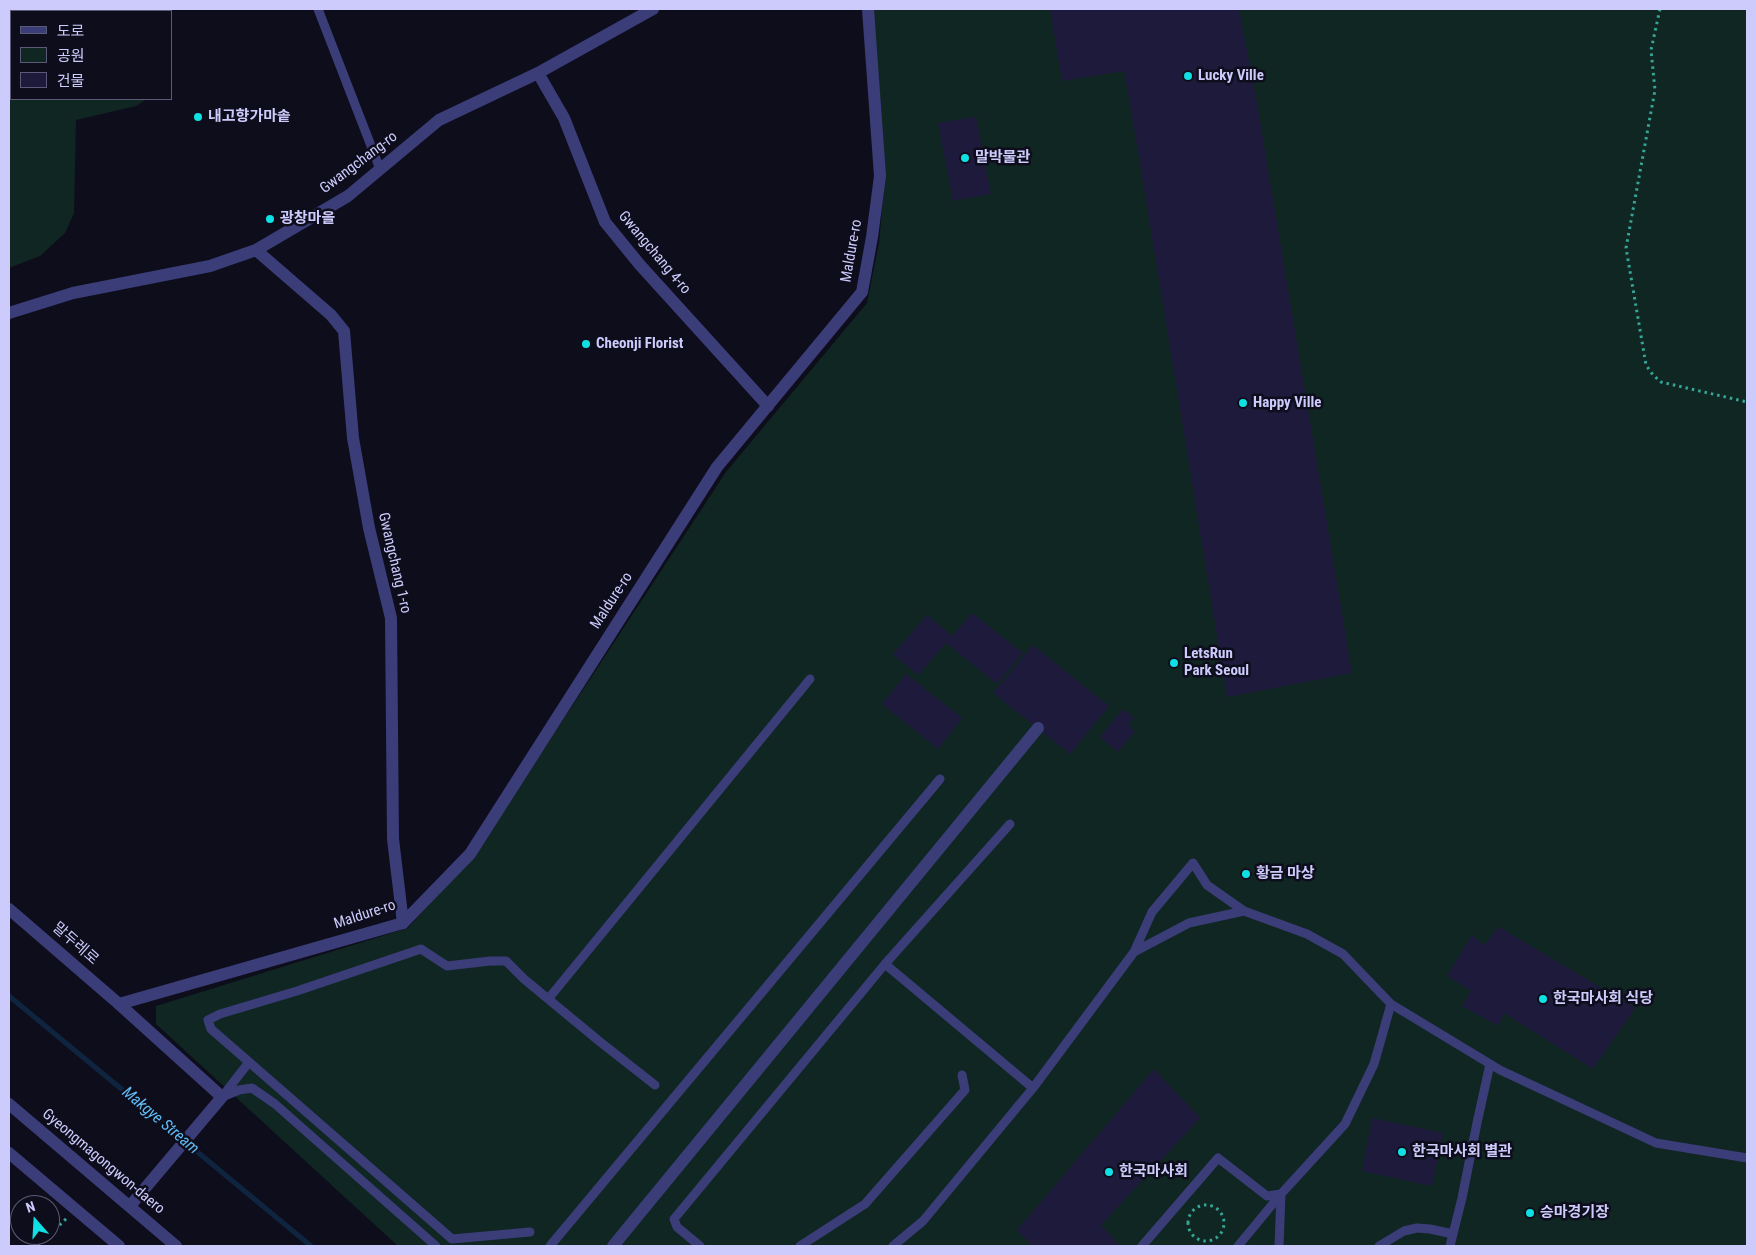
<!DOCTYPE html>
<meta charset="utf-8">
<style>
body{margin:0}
#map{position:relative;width:1756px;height:1255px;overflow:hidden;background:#0e0d1c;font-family:"Roboto Condensed","Noto Sans KR",sans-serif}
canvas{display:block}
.frame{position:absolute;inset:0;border:10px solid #cdcbfc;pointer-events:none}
.legend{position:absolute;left:10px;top:10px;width:162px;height:90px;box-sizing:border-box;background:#0e0d1c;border:1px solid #5a5976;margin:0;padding:6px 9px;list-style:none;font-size:15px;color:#cdcbfc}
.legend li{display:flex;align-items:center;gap:10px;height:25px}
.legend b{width:25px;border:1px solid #5a5976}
.north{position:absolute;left:10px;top:1195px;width:50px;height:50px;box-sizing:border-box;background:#0e0d1c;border:1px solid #5a5976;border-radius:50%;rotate:341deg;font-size:14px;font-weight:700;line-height:20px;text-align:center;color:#cdcbfc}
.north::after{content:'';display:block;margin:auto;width:18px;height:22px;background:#0fe0e4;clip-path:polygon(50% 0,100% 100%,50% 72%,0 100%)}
</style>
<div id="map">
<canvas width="1756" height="1255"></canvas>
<div class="frame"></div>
<ul class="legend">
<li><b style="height:6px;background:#3b3d78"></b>도로</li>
<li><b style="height:14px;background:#102623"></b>공원</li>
<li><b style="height:14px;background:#1e1a3c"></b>건물</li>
</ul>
<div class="north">N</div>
</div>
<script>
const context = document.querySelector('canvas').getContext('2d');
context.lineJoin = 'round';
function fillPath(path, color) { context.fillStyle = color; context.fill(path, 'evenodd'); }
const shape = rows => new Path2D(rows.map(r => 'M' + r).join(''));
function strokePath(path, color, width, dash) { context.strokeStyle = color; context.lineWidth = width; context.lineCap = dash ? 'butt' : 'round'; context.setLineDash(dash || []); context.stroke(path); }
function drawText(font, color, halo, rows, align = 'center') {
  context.font = font + ' "Roboto Condensed","Noto Sans KR",sans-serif'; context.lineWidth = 5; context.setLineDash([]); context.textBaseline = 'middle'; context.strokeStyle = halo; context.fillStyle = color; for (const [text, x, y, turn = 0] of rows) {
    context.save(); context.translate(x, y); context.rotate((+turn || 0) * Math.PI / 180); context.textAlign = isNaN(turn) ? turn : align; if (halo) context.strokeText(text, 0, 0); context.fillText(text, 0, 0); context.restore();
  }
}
const green = shape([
 [873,9,1747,9,1747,1246,398,1246,156,1024,156,1006,408,928,475,854,726,472,867,303,879,243,885,176],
 [9,44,11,45,11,99,147,99,136,106,76,120,74,213,65,233,40,256,9,268]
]);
const stream = shape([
 [9,996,311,1246]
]);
const building = shape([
 [1050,9,1239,9,1258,109,1352,673,1227,697,1135,133,1124,71,1062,81],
 [976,117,991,194,953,201,938,123],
 [972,613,1023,653,997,684,946,643,918,675,893,654,927,615,952,636],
 [1033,645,1109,706,1070,754,993,693],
 [906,674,962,718,938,749,882,704],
 [1123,709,1134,718,1128,725,1135,731,1118,752,1100,737],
 [1499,927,1635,1008,1593,1069,1504,1013,1498,1026,1462,1006,1471,991,1447,976,1472,935,1484,945],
 [1154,1069,1200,1118,1101,1225,1120,1246,1032,1246,1017,1230],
 [1372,1118,1443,1133,1432,1186,1362,1171]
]);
const path = shape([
 [1660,9,1651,50,1655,90,1626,248,1646,365,1653,375,1661,382,1747,402],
 '1188 1223a18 18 0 1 1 36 0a18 18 0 1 1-36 0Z',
 [50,1234,67,1218],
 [38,1246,49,1235]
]);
const service = shape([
 [318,9,380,169],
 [1134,952,1189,923,1244,911],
 [885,964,1033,1088],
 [549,998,810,679],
 [249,1062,211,1029,208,1020,220,1014,297,991,421,949,447,966,490,961,506,961,524,979,599,1041,655,1085],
 [222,1097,249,1062,452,1239,530,1232],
 [222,1097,239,1090,252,1088,275,1104,436,1246],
 [550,1246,940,779],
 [700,1246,677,1227,674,1219,885,964,1010,824],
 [800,1246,865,1204,965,1090,962,1075],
 [893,1246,923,1221,1033,1088,1134,952,1152,912,1193,863,1207,885,1244,911,1307,934,1343,954,1391,1004,1500,1070,1656,1143,1747,1158],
 [1142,1246,1218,1158,1267,1196,1281,1194],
 [1238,1246,1281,1194],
 [1279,1246,1281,1194,1345,1124,1374,1064,1391,1004],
 [1379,1246,1404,1231,1417,1228,1430,1229,1453,1234],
 [1450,1246,1462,1198,1477,1123,1490,1064]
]);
const pedestrian = shape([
 [613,1246,1038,728]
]);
const minor = shape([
 [538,73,564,118,605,222,640,265,768,406],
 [256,250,331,315,344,331,353,438,369,528,391,618,393,839,403,923],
 [9,313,73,293,210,266,256,250,348,196,439,120,538,73,653,9],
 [9,909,119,1004]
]);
const tertiary = shape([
 [119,1004,403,923,470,854,717,467,862,292,872,237,880,176,868,9],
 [119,1004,222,1097,130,1206],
 [9,1104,176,1246],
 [9,1153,119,1246]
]);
const markers = [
 [1188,76,5,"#0fe0e4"],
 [198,117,5,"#0fe0e4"],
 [965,158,5,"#0fe0e4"],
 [270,219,5,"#0fe0e4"],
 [586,344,5,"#0fe0e4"],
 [1243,403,5,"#0fe0e4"],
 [1174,663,5,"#0fe0e4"],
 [1246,874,5,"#0fe0e4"],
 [1543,999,5,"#0fe0e4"],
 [1402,1152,5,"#0fe0e4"],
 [1109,1172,5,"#0fe0e4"],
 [1530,1213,5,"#0fe0e4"]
];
const poiNames = [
 ["Lucky Ville",1198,76],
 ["내고향가마솥",208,117],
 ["말박물관",975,158],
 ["광창마을",280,219],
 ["Cheonji Florist",596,344],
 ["Happy Ville",1253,403],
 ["LetsRun",1184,654],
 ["Park Seoul",1184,671],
 ["황금 마상",1256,874],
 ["한국마사회 식당",1553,999],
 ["한국마사회 별관",1412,1152],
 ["한국마사회",1119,1172],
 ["승마경기장",1540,1213]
];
const streetNames = [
 ["Gwangchang-ro",359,163,-37],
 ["Maldure-ro",852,251,-80],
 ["Gwangchang 4-ro",654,253,50],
 ["Gwangchang 1-ro",394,563,77],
 ["Maldure-ro",612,601,-57],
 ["Maldure-ro",365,915,-18],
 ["말두레로",75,944,41],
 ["Gyeongmagongwon-daero",103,1162,40]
];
const waterNames = [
 ["Makgye Stream",160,1121,40]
];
fillPath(green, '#102623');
strokePath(stream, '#0f253f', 5);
fillPath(building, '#1e1a3c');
strokePath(path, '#35a696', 3, [2.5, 4]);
strokePath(service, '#3b3d78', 9);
strokePath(pedestrian, '#3b3d78', 12);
strokePath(minor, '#3b3d78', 12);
strokePath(tertiary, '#3b3d78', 12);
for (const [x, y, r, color] of markers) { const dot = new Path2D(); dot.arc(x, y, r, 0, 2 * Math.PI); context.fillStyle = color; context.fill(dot); strokePath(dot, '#0e0d1c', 2); }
drawText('bold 15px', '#cdcbfc', '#0e0d1c', poiNames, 'left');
drawText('15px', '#cdcbfc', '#0e0d1c', streetNames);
drawText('italic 16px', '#61bcf4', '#0e0d1c', waterNames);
</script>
